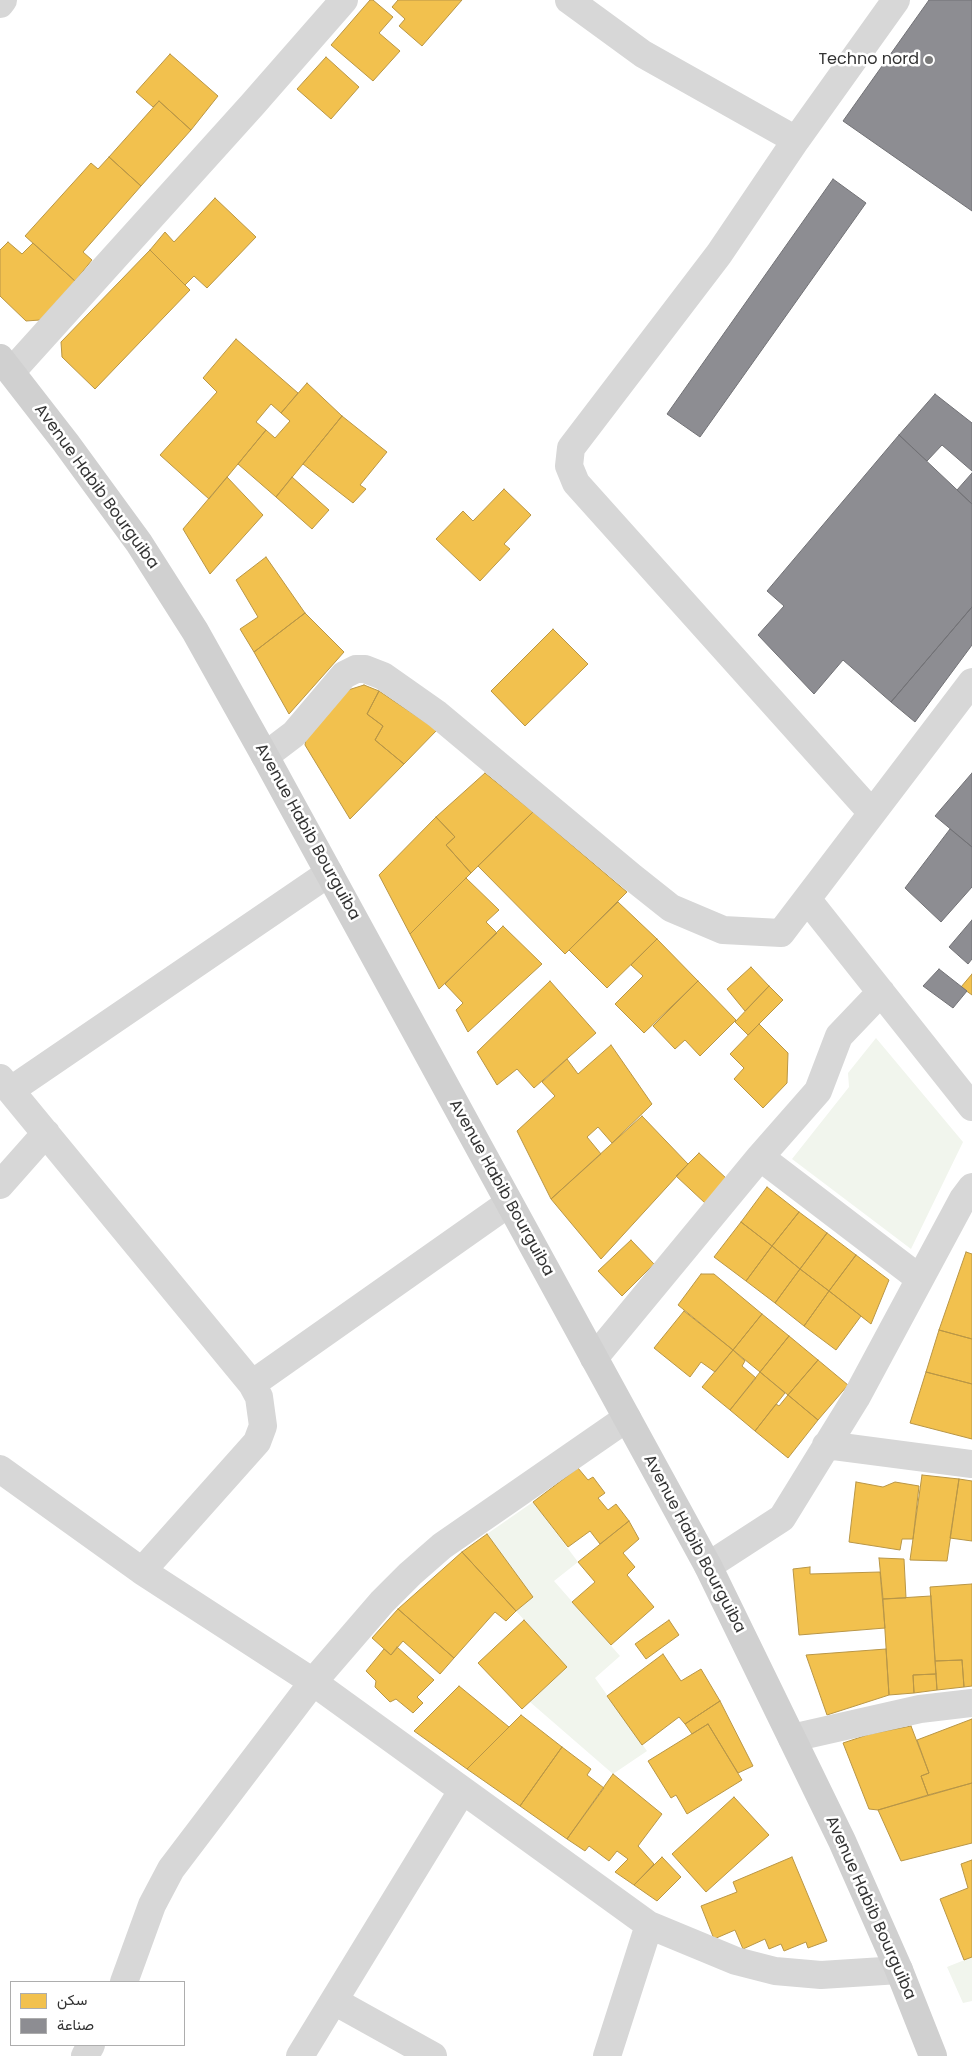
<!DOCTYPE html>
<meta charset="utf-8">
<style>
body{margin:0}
#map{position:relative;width:972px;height:2056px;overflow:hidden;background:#fff;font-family:Poppins,Vazirmatn,sans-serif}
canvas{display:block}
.legend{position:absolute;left:10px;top:1981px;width:175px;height:65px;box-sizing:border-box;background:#fff;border:1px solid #adadad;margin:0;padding:6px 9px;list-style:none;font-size:15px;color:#333}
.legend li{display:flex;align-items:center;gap:10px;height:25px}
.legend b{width:25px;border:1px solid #adadad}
</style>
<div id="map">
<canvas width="972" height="2056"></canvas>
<ul class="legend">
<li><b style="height:14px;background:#f2c14e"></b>سكن</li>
<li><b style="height:14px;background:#8d8d92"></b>صناعة</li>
</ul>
</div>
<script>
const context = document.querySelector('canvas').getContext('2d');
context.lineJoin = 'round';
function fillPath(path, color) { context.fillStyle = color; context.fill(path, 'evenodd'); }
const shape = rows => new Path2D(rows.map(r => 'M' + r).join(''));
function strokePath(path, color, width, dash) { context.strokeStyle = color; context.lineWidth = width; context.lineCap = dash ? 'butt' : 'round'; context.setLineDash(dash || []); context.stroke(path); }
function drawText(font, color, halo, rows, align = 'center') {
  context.font = font + ' Poppins,sans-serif'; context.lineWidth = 5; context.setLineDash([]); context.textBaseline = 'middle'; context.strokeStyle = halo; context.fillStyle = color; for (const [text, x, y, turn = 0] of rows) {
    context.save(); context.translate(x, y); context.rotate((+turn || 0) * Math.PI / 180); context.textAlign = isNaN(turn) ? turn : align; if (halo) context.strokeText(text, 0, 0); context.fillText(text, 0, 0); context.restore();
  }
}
const green = shape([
 [876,1038,963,1142,911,1249,792,1159,849,1087,848,1073],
 [533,1502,578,1562,554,1581,620,1656,595,1678,647,1751,613,1774,530,1702,567,1667,516,1611,533,1597,487,1534],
 [972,1957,972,2001,963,2003,947,1967]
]);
const homes = shape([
 [370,0,373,0,393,17,379,33,400,51,373,81,331,45,370,0],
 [398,0,462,0,422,46,399,26,405,19,392,7,398,0],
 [170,54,218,96,191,130,159,101,153,107,136,92,170,54],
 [326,57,359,87,331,119,297,89,326,57],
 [159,101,191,130,141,186,109,157,159,101],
 [109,157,141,186,83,252,92,260,75,281,25,236,91,163,98,169,109,157],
 [215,198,256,237,207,288,194,276,185,285,150,250,165,232,174,242,215,198],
 [8,242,22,254,33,243,75,281,40,320,26,321,0,296,0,250,8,242],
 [150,250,190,290,95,389,62,357,61,342,150,250],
 [236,339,298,393,281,413,271,404,256,422,266,430,209,499,160,455,217,392,203,378,236,339],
 [307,383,342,416,276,497,238,464,266,430,275,438,290,421,281,413,307,383],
 [342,416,387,452,360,485,366,489,353,503,303,464,342,416],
 [227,477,263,515,210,574,183,529,227,477],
 [292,477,329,510,312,529,276,497,292,477],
 [504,489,531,515,504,544,510,549,480,581,436,539,463,511,473,521,504,489],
 [266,557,305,613,254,652,240,629,258,617,236,580,266,557],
 [305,613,344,652,289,714,254,652,305,613],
 [553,629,588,664,525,726,491,691,553,629],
 [364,685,379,691,367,714,383,726,375,740,404,764,350,819,305,745,307,731,345,691,364,685],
 [379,691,437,730,404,764,375,740,383,726,367,714,379,691],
 [485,773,533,812,471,873,446,845,455,837,436,817,485,773],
 [533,812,627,892,565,954,478,866,533,812],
 [436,817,455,837,446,845,471,873,410,934,379,875,436,817],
 [466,878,499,910,486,922,497,933,439,989,410,934,466,878],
 [618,902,657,939,607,988,569,950,618,902],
 [503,926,542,964,468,1032,456,1010,463,1003,445,984,503,926],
 [657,939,698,981,644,1033,615,1004,643,976,631,965,657,939],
 [751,967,769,986,745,1011,727,989,751,967],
 [972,974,972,995,961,987,972,974],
 [550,981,596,1033,534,1088,517,1069,497,1085,477,1052,550,981],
 [698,981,736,1020,700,1056,685,1040,675,1049,653,1026,698,981],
 [769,986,783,1000,748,1035,735,1022,769,986],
 [759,1024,788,1053,787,1083,763,1108,734,1079,744,1068,730,1054,759,1024],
 [611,1045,652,1104,612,1143,598,1127,587,1137,601,1154,551,1199,517,1131,555,1096,542,1082,567,1059,578,1074,611,1045],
 [642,1116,688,1164,601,1259,551,1199,642,1116],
 [699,1153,727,1179,705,1203,676,1176,699,1153],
 [767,1187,799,1212,772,1246,741,1222,767,1187],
 [799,1212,827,1233,800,1269,772,1246,799,1212],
 [741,1222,772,1246,746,1281,714,1257,741,1222],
 [827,1233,856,1255,829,1291,800,1269,827,1233],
 [631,1240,654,1264,622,1296,598,1271,631,1240],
 [772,1246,800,1269,775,1303,746,1281,772,1246],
 [966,1252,972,1254,972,1339,939,1330,966,1252],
 [856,1255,889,1280,871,1324,829,1291,856,1255],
 [800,1269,829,1291,804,1326,775,1303,800,1269],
 [701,1274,714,1274,762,1314,733,1350,678,1305,701,1274],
 [829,1291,861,1316,836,1350,804,1326,829,1291],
 [684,1311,733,1350,715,1372,701,1362,690,1377,654,1348,684,1311],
 [762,1314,789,1336,760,1372,733,1350,762,1314],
 [939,1330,972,1339,972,1384,926,1372,939,1330],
 [789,1336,818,1360,788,1395,760,1372,789,1336],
 [733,1350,745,1361,742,1366,756,1378,730,1410,702,1387,733,1350],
 [818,1360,848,1385,818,1420,788,1395,818,1360],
 [760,1372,785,1393,755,1431,730,1410,760,1372],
 [926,1372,972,1384,972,1439,910,1423,926,1372],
 [788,1395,818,1420,788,1458,755,1431,776,1404,779,1406,788,1395],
 [578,1468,588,1480,593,1477,605,1493,598,1498,608,1510,616,1504,629,1521,600,1544,590,1531,568,1547,533,1502,578,1468],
 [922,1475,959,1479,947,1561,910,1560,922,1475],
 [959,1479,972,1481,972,1541,950,1538,959,1479],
 [856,1482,883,1487,895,1482,919,1486,913,1539,902,1539,900,1550,849,1542,856,1482],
 [629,1521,639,1539,623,1553,635,1567,627,1575,654,1607,611,1645,572,1602,595,1582,578,1562,629,1521],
 [487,1534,533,1597,516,1611,462,1552,487,1534],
 [462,1552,516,1611,506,1621,495,1612,454,1658,398,1609,462,1552],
 [879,1558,904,1559,906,1598,883,1599,879,1558],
 [810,1567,810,1574,880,1572,885,1628,799,1635,793,1569,810,1567],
 [972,1584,972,1686,964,1687,962,1660,935,1661,930,1587,972,1584],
 [931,1596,936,1674,913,1675,914,1693,889,1695,883,1599,931,1596],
 [398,1609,454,1658,440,1674,403,1641,391,1655,372,1638,398,1609],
 [524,1620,567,1667,522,1709,478,1663,524,1620],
 [669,1620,679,1635,646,1659,635,1644,669,1620],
 [397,1647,434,1680,417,1697,423,1703,413,1713,396,1699,390,1702,375,1687,376,1681,366,1671,384,1649,391,1655,397,1647],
 [886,1649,889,1695,827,1715,806,1655,886,1649],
 [663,1654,681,1681,701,1669,720,1701,685,1724,679,1717,642,1745,607,1696,663,1654],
 [962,1660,964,1687,937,1690,935,1661,962,1660],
 [936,1674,937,1690,914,1693,913,1675,936,1674],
 [459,1686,509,1727,467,1769,414,1731,459,1686],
 [720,1701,753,1766,738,1773,708,1724,692,1734,685,1724,720,1701],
 [521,1715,562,1747,520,1806,467,1769,521,1715],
 [972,1719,972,1783,928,1795,921,1776,929,1773,917,1740,972,1719],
 [708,1724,742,1780,687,1814,676,1795,671,1798,648,1761,708,1724],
 [911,1726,929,1773,921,1776,928,1795,878,1810,869,1809,843,1743,870,1734,911,1726],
 [562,1747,591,1769,587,1775,604,1788,567,1839,520,1806,562,1747],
 [613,1774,662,1814,638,1846,654,1864,634,1885,615,1872,628,1859,617,1851,609,1861,589,1846,585,1851,567,1839,613,1774],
 [972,1783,972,1843,901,1861,878,1810,972,1783],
 [734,1797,769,1835,706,1892,672,1854,734,1797],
 [662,1857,681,1877,657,1901,634,1885,662,1857],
 [792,1857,827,1941,808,1948,806,1942,784,1951,781,1944,769,1949,765,1939,743,1949,735,1930,714,1939,701,1906,737,1892,733,1882,792,1857],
 [972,1860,972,1957,964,1960,940,1899,968,1888,961,1864,972,1860]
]);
const industry = shape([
 [929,0,972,0,972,211,843,121,929,0],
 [833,179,866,203,700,437,667,414,833,179],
 [935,394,972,423,972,471,942,445,927,461,899,435,935,394],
 [899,435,972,504,972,607,891,702,843,660,814,694,758,635,784,606,767,591,899,435],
 [972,473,972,504,957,490,972,473],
 [972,607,972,645,915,722,891,702,972,607],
 [972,773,972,847,935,816,972,773],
 [950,829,972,847,972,887,941,922,905,888,950,829],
 [972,920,972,959,968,964,949,947,972,920],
 [939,969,967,991,953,1008,923,986,939,969]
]);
const street = shape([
 [569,0,643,54,796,140],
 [0,4,3,0],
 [12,371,253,104,344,0],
 [265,756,294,734,344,675,356,669,365,669,383,676,437,714,632,877,671,908,723,930,781,933,972,682],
 [872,813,576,483,569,466,571,448,719,254,796,140,896,0],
 [807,899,972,1107],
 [0,1078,252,1384,259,1397,263,1426,257,1442,142,1571],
 [11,1090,329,873],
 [760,1157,920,1279],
 [0,1185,46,1133],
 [594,1358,760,1157,818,1091,839,1036,881,992],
 [252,1384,509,1203],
 [826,1445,972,1464],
 [0,1469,142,1571,313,1682,649,1925,736,1961,775,1971,821,1975,899,1970],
 [708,1566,782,1518,856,1398,963,1199,972,1187],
 [792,1738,920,1709,972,1703],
 [124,1982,152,1905,171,1869,313,1682,382,1602,410,1574,442,1546,627,1418],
 [334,2001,433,2056],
 [85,2056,91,2045],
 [300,2056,462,1791],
 [607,2056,649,1925]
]);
const secondary = shape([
 [0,358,66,443,139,543,195,631,265,756,708,1566,842,1841,899,1970,933,2056]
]);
const markers = [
 [929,60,5,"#7a7a7a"]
];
const poiNames = [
 ["Techno nord",919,60]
];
const streetNames = [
 ["Avenue Habib Bourguiba",96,487,54],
 ["Avenue Habib Bourguiba",307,832,61],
 ["Avenue Habib Bourguiba",501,1188,61],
 ["Avenue Habib Bourguiba",694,1544,62],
 ["Avenue Habib Bourguiba",870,1908,66]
];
fillPath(green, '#f1f5ed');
fillPath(homes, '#f2c14e');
strokePath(homes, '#b99646', 1);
fillPath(industry, '#8d8d92');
strokePath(industry, '#727276', 1);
strokePath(street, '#d7d7d7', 28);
strokePath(secondary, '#d0d0d0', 28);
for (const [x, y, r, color] of markers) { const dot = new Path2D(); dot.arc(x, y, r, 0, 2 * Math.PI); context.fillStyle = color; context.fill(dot); strokePath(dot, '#fff', 2); }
drawText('16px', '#333', '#fff', poiNames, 'right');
drawText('16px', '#333', '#fff', streetNames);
</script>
